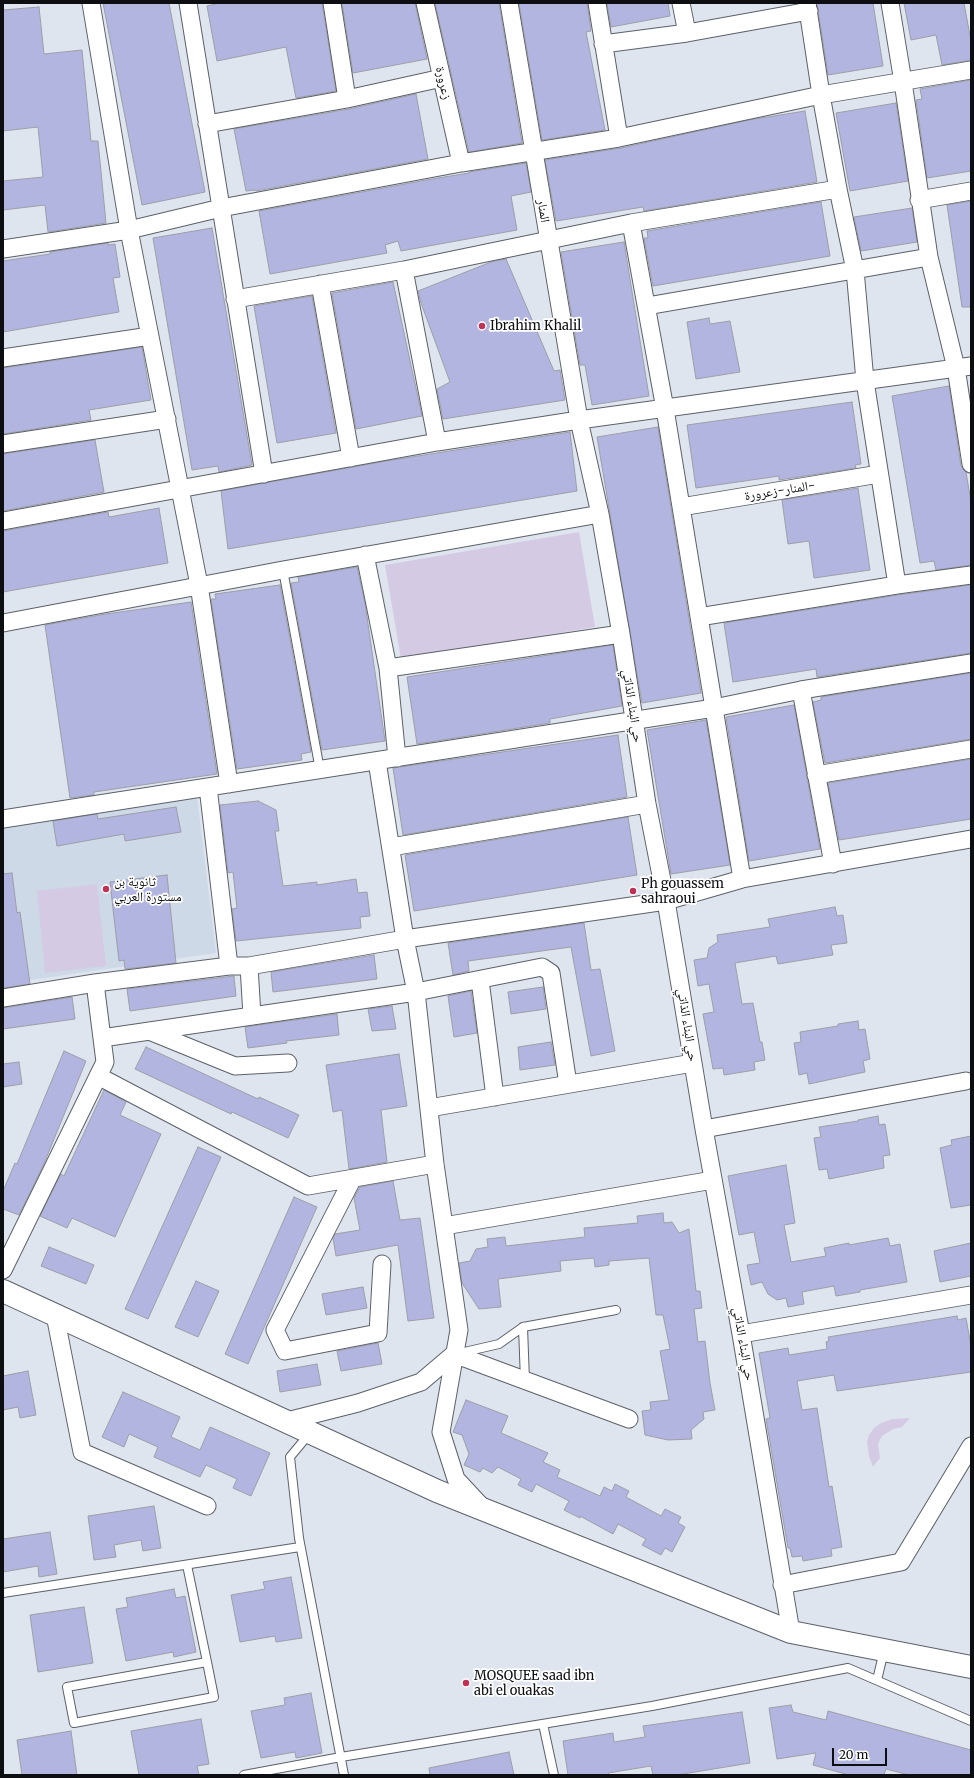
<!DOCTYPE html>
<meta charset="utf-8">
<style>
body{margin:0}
#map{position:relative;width:974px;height:1778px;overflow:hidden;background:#dfe5ee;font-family:Merriweather,serif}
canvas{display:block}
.frame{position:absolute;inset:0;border:4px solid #0c0e11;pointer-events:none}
.scale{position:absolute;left:832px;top:1748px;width:55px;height:18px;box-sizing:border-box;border:2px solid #0c0e11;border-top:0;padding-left:5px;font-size:12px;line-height:14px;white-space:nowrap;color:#0c0e11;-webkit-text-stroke:3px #fff;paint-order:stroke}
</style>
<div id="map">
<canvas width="974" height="1778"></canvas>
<div class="frame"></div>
<div class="scale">20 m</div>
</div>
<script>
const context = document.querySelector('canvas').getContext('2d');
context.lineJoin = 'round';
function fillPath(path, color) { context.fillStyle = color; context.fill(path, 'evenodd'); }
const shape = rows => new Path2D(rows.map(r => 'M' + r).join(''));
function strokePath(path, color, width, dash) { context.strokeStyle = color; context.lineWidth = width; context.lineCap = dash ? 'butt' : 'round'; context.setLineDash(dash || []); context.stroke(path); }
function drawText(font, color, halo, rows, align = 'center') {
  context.font = font + ' Merriweather,"Noto Naskh Arabic",serif'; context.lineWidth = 3.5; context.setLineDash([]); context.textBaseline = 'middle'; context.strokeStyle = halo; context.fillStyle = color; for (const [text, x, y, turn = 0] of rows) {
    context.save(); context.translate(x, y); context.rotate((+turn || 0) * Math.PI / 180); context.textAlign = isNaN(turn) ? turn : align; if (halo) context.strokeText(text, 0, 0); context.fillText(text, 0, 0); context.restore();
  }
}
const built = shape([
 [197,796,216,953,3,984,3,826]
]);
const green = shape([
 [579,532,595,627,401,659,385,565],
 [97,884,106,966,45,973,37,891],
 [910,1418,902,1427,893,1429,882,1436,878,1444,880,1458,873,1467,869,1456,867,1442,869,1435,874,1428,881,1423,893,1419]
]);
const building = shape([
 [103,3,169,3,205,192,142,205,103,3],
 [220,3,322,3,336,91,296,98,286,47,217,61,207,6,220,3],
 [342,3,415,3,427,59,353,73,342,3],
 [435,3,499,3,522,143,469,152,435,3],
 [519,3,587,3,591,31,586,32,605,130,542,140,519,3],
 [607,3,668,3,670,16,611,27,607,3],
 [817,3,873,3,883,66,828,75,817,3],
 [904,3,964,3,971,41,971,60,942,65,936,35,911,40,904,3],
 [39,7,44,54,82,50,91,141,98,141,106,223,48,232,45,205,3,210,3,181,43,177,38,127,3,131,3,10,39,7],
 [971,80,971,171,927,178,916,100,922,99,920,89,971,80],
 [416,94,428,159,256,191,255,190,246,191,234,129,349,109,416,94],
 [896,103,908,181,850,191,836,113,896,103],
 [805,111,817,182,644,211,643,207,556,221,545,160,621,148,749,120,805,111],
 [526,163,531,192,511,196,517,230,401,251,398,241,385,245,387,253,270,274,259,211,432,179,469,173,469,172,526,163],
 [971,201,971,307,962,307,947,205,971,201],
 [821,202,830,256,653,286,644,238,648,238,647,231,821,202],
 [912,208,917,242,861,251,854,217,912,208],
 [212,228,252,465,219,472,218,466,192,470,153,238,212,228],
 [624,242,649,396,592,405,585,365,580,365,561,252,624,242],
 [108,243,108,245,115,244,120,277,113,278,119,312,3,332,3,261,50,254,50,252,108,243],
 [506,259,554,371,560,370,565,400,443,419,437,389,450,382,421,303,418,291,491,262,506,259],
 [393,282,422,416,356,429,332,293,393,282],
 [312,296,336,433,277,443,254,306,312,296],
 [709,318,710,324,730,321,740,372,696,379,687,322,709,318],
 [142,347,151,400,89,410,91,420,3,434,3,368,142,347],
 [949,386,961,466,966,472,971,502,971,565,936,570,934,561,920,563,892,396,949,386],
 [852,402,861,464,855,465,856,468,779,480,779,476,696,488,687,425,852,402],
 [658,427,701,693,642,703,597,437,658,427],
 [570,432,577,491,228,549,221,491,386,461,570,432],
 [95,440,104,492,3,511,3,454,95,440],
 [858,488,870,570,814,578,809,541,788,544,782,500,858,488],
 [159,508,168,563,3,592,3,531,108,512,109,517,159,508],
 [357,567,365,603,385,741,322,750,291,583,299,582,298,577,357,567],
 [280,585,311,752,301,754,302,760,237,769,211,599,216,599,215,594,280,585],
 [971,585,971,653,817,677,816,669,733,682,724,623,898,595,971,585],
 [191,602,217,774,94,792,94,795,70,798,45,625,106,614,191,602],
 [613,645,622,706,550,719,550,723,417,744,407,677,613,645],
 [971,673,971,739,825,763,813,702,821,700,821,697,971,673],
 [794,705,820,849,749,861,726,717,794,705],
 [706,720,730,865,671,874,647,730,706,720],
 [618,735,627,797,403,835,393,768,618,735],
 [971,759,971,819,839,840,828,783,971,759],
 [258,801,276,810,279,831,275,831,283,886,317,882,317,885,356,879,358,893,367,892,370,916,360,917,361,928,236,941,232,909,237,908,233,872,228,873,220,805,258,801],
 [176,807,181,832,125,841,124,834,57,846,53,821,97,814,98,819,176,807],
 [628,817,637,875,414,911,405,855,628,817],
 [12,873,17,913,20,912,30,984,3,988,3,874,12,873],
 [167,875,176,963,125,969,124,960,119,961,110,882,167,875],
 [835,907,837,916,843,915,847,943,831,945,833,955,778,964,776,956,735,963,742,1004,753,1003,760,1042,762,1042,765,1060,754,1062,755,1070,724,1075,723,1068,713,1069,703,1014,714,1012,709,984,698,986,694,960,707,958,709,948,718,942,717,935,770,927,768,919,835,907],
 [584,923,591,970,600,969,615,1051,591,1056,571,947,468,961,469,971,453,975,448,943,584,923],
 [374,955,377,979,273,992,271,972,374,955],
 [234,976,236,996,130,1011,127,989,234,976],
 [543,987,546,1009,511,1014,508,992,543,987],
 [471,991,477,1033,454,1037,448,996,471,991],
 [72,997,75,1019,3,1029,3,1008,72,997],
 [392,1006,396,1029,372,1031,368,1009,392,1006],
 [337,1014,339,1035,286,1041,287,1043,248,1048,245,1027,337,1014],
 [858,1021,859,1030,865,1029,870,1059,863,1061,865,1072,809,1084,807,1073,799,1075,794,1043,801,1042,800,1032,838,1026,838,1024,858,1021],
 [551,1042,555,1065,520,1070,518,1047,551,1042],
 [146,1047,258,1099,259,1097,299,1115,288,1138,232,1112,231,1114,135,1069,146,1047],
 [64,1051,86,1061,43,1166,19,1215,3,1209,3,1191,15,1163,17,1164,64,1051],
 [399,1054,407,1106,381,1110,387,1162,349,1169,342,1110,333,1112,326,1065,399,1054],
 [19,1062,22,1084,3,1087,3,1064,19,1062],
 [104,1090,126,1102,120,1115,161,1134,115,1237,72,1218,67,1228,40,1216,61,1174,64,1176,104,1090],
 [878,1116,879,1125,885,1124,890,1155,883,1156,884,1168,829,1179,827,1169,819,1170,814,1138,821,1137,819,1127,858,1121,858,1120,878,1116],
 [971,1136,971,1205,951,1208,940,1148,952,1145,951,1140,971,1136],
 [198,1147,221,1157,148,1319,125,1309,198,1147],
 [786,1165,795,1223,784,1225,791,1262,826,1256,824,1248,849,1243,849,1245,888,1238,890,1246,900,1244,907,1282,860,1290,860,1292,836,1296,834,1286,802,1292,804,1304,788,1307,786,1298,777,1300,768,1294,762,1282,751,1285,747,1265,760,1263,754,1232,739,1235,728,1176,786,1165],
 [393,1181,400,1220,420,1218,434,1318,408,1321,398,1245,336,1256,333,1238,335,1234,360,1230,354,1198,360,1187,393,1181],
 [294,1197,317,1207,248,1364,225,1354,294,1197],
 [663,1213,664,1223,672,1222,679,1233,689,1229,696,1291,700,1291,702,1308,694,1309,698,1342,705,1341,710,1383,715,1410,703,1412,704,1419,691,1430,692,1439,668,1440,645,1435,642,1411,651,1410,650,1402,669,1400,660,1351,670,1349,663,1315,656,1315,649,1258,609,1261,609,1265,595,1267,594,1258,560,1261,561,1271,498,1279,501,1307,479,1309,462,1283,459,1263,470,1261,476,1249,488,1247,487,1239,505,1237,506,1246,585,1237,584,1228,638,1223,637,1216,663,1213],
 [971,1243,971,1276,940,1282,934,1251,971,1243],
 [49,1247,94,1265,86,1284,41,1266,49,1247],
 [196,1281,219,1291,198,1337,175,1327,196,1281],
 [363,1287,367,1308,326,1315,322,1294,363,1287],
 [957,1316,958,1320,966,1318,971,1346,971,1372,837,1391,834,1375,797,1381,802,1410,817,1408,829,1487,832,1486,842,1547,831,1549,832,1556,803,1561,802,1556,792,1557,790,1548,788,1548,766,1419,770,1418,759,1353,788,1348,789,1355,827,1349,826,1342,829,1341,828,1337,957,1316],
 [378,1343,382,1364,341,1371,337,1351,378,1343],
 [317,1364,321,1385,280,1392,277,1371,317,1364],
 [28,1371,36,1415,20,1418,18,1407,3,1410,3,1376,28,1371],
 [123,1392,180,1417,171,1437,200,1450,210,1427,270,1453,251,1496,233,1488,237,1479,206,1465,200,1477,154,1457,158,1447,129,1434,124,1447,102,1437,123,1392],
 [466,1400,508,1416,501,1433,548,1453,543,1462,560,1470,557,1477,600,1496,604,1487,612,1491,615,1484,629,1491,626,1497,661,1516,665,1509,681,1517,678,1523,685,1527,672,1552,665,1548,661,1555,642,1545,646,1539,618,1524,613,1534,580,1516,580,1518,564,1510,569,1501,536,1484,532,1492,518,1485,521,1479,498,1467,492,1473,483,1468,480,1472,464,1465,469,1454,462,1435,453,1432,466,1400],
 [154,1506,161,1548,143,1551,141,1540,114,1545,116,1557,94,1560,88,1516,154,1506],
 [50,1532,57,1574,39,1577,38,1566,3,1572,3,1539,50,1532],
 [291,1577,302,1638,276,1642,275,1636,240,1642,231,1595,265,1589,263,1582,291,1577],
 [174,1589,176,1598,185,1596,196,1652,174,1657,173,1652,126,1661,116,1609,128,1607,126,1598,174,1589],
 [84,1607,93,1663,38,1672,30,1615,84,1607],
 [311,1693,322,1753,296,1758,295,1752,261,1758,251,1711,285,1705,284,1698,311,1693],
 [791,1705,793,1712,826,1720,828,1711,971,1750,971,1775,909,1775,886,1769,884,1775,849,1775,813,1765,816,1753,777,1759,769,1708,791,1705],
 [742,1712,750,1763,677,1775,653,1775,651,1766,608,1773,609,1775,568,1775,563,1741,613,1733,614,1742,645,1737,643,1726,742,1712],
 [201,1719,209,1764,197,1766,199,1775,139,1775,131,1731,201,1719],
 [71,1731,77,1775,22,1775,17,1740,71,1731],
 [509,1752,514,1775,430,1775,429,1768,509,1752]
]);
const lane = shape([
 [283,570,320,770],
 [460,1353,499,1344,523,1327],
 [525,1381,523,1327,616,1310],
 [310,1433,290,1457,299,1538,344,1775],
 [187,1565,207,1662,214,1697,74,1723,67,1687,207,1662],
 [3,1593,300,1547],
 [877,1680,884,1651],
 [543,1724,554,1775],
 [244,1775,341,1757,652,1706,848,1668,971,1721]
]);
const street = shape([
 [91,3,129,230,199,585,229,784],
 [188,3,264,474],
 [332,3,347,99],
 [425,3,461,163],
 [509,3,579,420,600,514,621,634,647,804,666,901,704,1129,741,1334,791,1632],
 [597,3,619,138],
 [681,3,687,33],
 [807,3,821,95,838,189,855,270,865,381,897,585],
 [890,3,903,82,929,257,956,368,971,464],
 [603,44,687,33,809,11],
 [207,124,347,99,442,78],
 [919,200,971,191],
 [631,223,665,409,742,879],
 [3,249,129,230,221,208,461,163,619,138,821,95,971,70],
 [404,270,437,442],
 [320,284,351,458],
 [235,299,404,270,631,223,838,189],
 [647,306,929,257],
 [3,358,150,336],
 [3,444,167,419],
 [681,507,879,474],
 [3,521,437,442,579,420,971,366],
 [365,555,388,668,397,758],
 [699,617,897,585,971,575],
 [3,623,283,570,600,514],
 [388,668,621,634],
 [801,690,833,864],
 [377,761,405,939,416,992,435,1164,459,1330,441,1432,456,1479,483,1508],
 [816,775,971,749],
 [208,787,229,966],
 [3,819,714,708,801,690,971,663],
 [391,847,647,804],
 [249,966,252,1016],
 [480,980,495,1097],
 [3,998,95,983,229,966,249,966,405,939,666,901,742,879,971,839],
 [149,1031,235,1066,288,1063],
 [102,1038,416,992,542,967,551,973,568,1084],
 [98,1076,308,1186,435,1164],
 [429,1108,693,1063],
 [704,1129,966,1081],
 [353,1178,275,1330,285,1351,378,1333,382,1264],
 [444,1226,713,1180],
 [3,1270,105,1062,95,983],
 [55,1315,82,1452,207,1506],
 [741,1334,971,1295],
 [287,1421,358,1403,421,1382,454,1354,629,1419],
 [782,1585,901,1562,971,1446]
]);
const secondary = shape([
 [3,1291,437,1491,791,1632,971,1667]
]);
const markers = [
 [482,326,4,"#c03156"],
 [106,889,4,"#c03156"],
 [633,891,4,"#c03156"],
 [466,1683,4,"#c03156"]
];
const streetNames = [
 ["زعرورة",443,83,77],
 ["المنار",543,211,81],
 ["المنار-زعرورة-",780,491,-9],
 ["حي البناء الذاتي",632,706,81],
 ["حي البناء الذاتي",687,1025,81],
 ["حي البناء الذاتي",743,1344,80]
];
const poiNames = [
 ["Ibrahim Khalil",490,326],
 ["ثانوية بن",114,882],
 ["مستورة العربي",114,897],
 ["Ph gouassem",641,884],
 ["sahraoui",641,899],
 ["MOSQUEE saad ibn",474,1676],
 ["abi el ouakas",474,1691]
];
fillPath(built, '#ced9e8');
fillPath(green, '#d4cae4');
fillPath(building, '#b1b5e0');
strokePath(building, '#9d9ea8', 1);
strokePath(lane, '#5c6169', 10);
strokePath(street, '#5c6169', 19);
strokePath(secondary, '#5c6169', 24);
strokePath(lane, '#fff', 8);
strokePath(street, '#fff', 17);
strokePath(secondary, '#fff', 22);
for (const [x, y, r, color] of markers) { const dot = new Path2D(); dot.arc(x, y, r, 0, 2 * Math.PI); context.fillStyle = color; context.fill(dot); strokePath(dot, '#fff', 1.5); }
drawText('13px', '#0c0e11', '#fff', streetNames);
drawText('13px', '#0c0e11', '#fff', poiNames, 'left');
</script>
